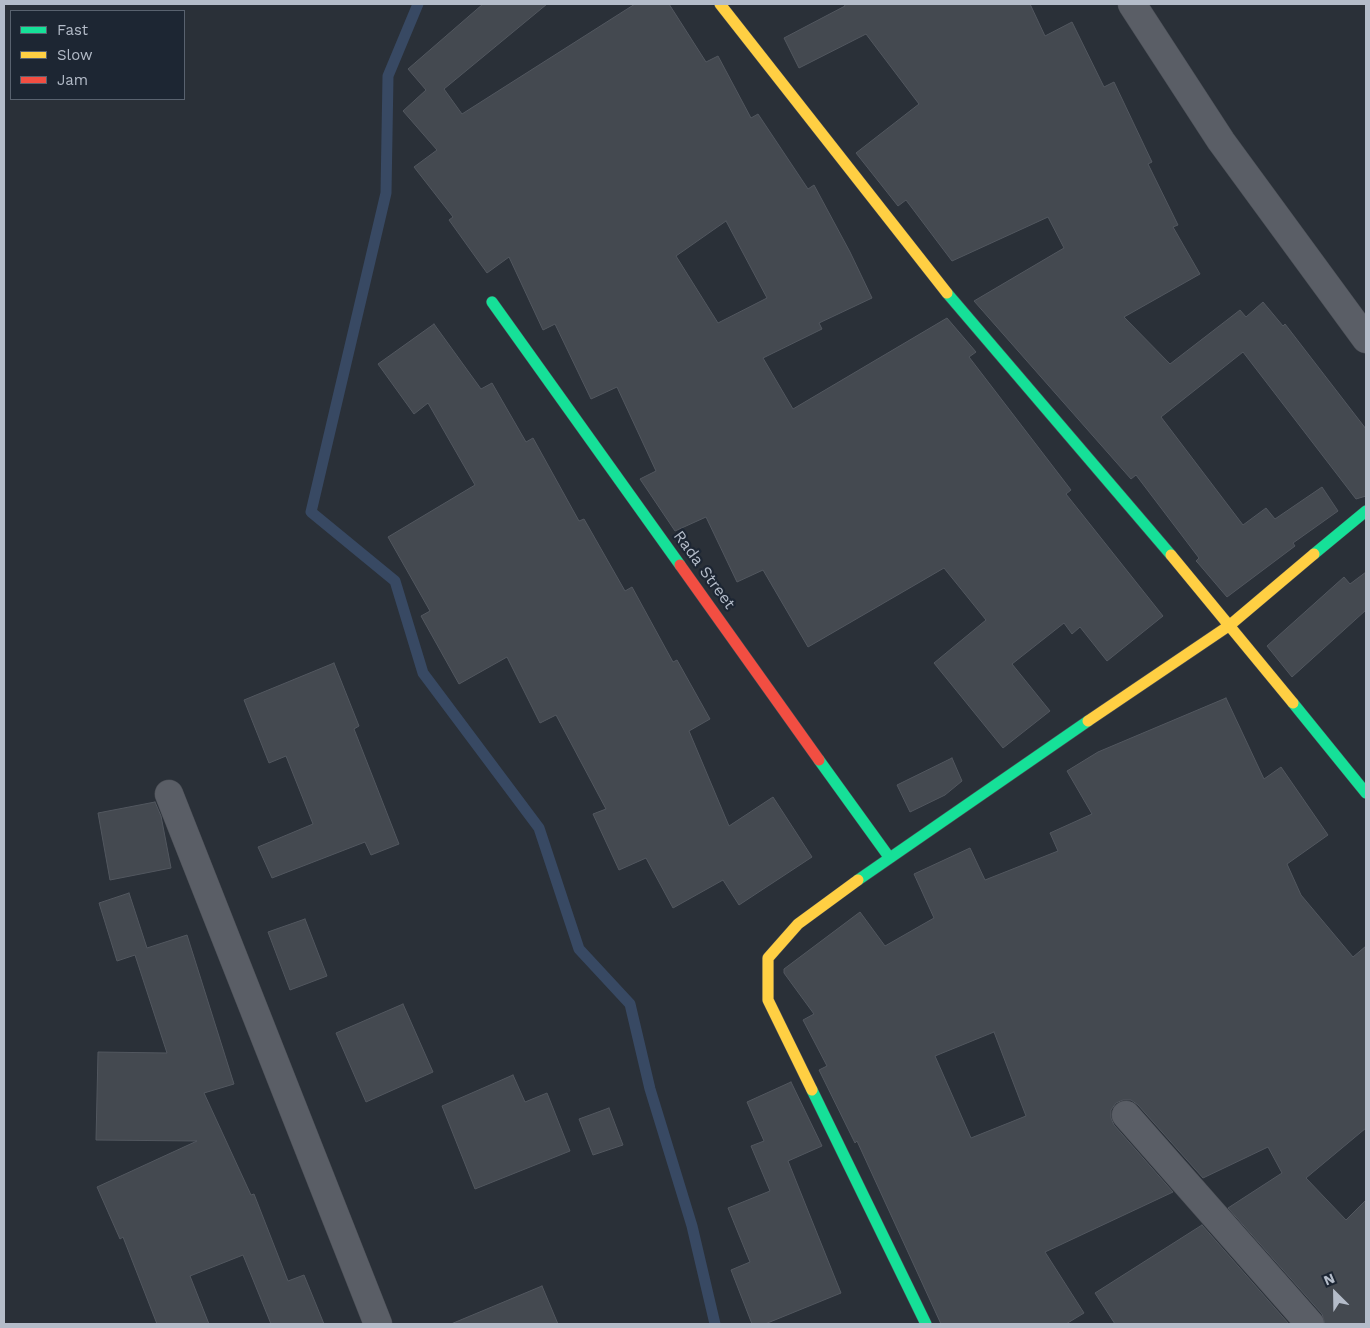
<!DOCTYPE html>
<style>
body{margin:0}
#map{position:relative;width:1370px;height:1328px;overflow:hidden;background:#2a3038;font-family:"Work Sans",sans-serif}
canvas{display:block}
.frame{position:absolute;inset:0;border:5px solid #b4bcc9;pointer-events:none}
.legend{position:absolute;left:10px;top:10px;width:175px;height:90px;box-sizing:border-box;background:#1d2633;border:1px solid #59626f;margin:0;padding:6px 9px;list-style:none;font-size:15px;color:#b4bcc9}
.legend li{display:flex;align-items:center;gap:10px;height:25px}
.legend b{width:25px;border:1px solid #59626f}
.north{position:absolute;left:1310px;top:1268px;width:50px;height:50px;-webkit-text-stroke:4px #1d2633;paint-order:stroke;rotate:337deg;font-size:14px;font-weight:700;line-height:20px;text-align:center;color:#b4bcc9}
.north::after{content:'';display:block;margin:auto;width:18px;height:22px;background:#b4bcc9;clip-path:polygon(50% 0,100% 100%,50% 72%,0 100%)}
</style>
<div id="map">
<canvas width="1370" height="1328"></canvas>
<div class="frame"></div>
<ul class="legend">
<li><b style="height:6px;background:#16e098"></b>Fast</li>
<li><b style="height:6px;background:#ffcf43"></b>Slow</li>
<li><b style="height:6px;background:#f24e42"></b>Jam</li>
</ul>
<div class="north">N</div>
</div>
<script>
const context = document.querySelector('canvas').getContext('2d');
context.lineJoin = 'round';
const shape = rows => new Path2D(rows.map(r => 'M' + r).join(''));
function strokePath(path, color, width, dash) { context.strokeStyle = color; context.lineWidth = width; context.lineCap = dash ? 'butt' : 'round'; context.setLineDash(dash || []); context.stroke(path); }
function fillPath(path, color) { context.fillStyle = color; context.fill(path, 'evenodd'); }
function drawText(font, color, halo, rows, align = 'center') {
  context.font = font + ' "Work Sans",sans-serif'; context.lineWidth = 4.5; context.setLineDash([]); context.textBaseline = 'middle'; context.strokeStyle = halo; context.fillStyle = color; for (const [text, x, y, turn = 0] of rows) {
    context.save(); context.translate(x, y); context.rotate((+turn || 0) * Math.PI / 180); context.textAlign = isNaN(turn) ? turn : align; if (halo) context.strokeText(text, 0, 0); context.fillText(text, 0, 0); context.restore();
  }
}
const stream = shape([
 [418,4,388,76,386,193,311,512,395,581,423,673,539,828,579,949,630,1004,650,1089,692,1226,715,1324]
]);
const building = shape([
 [483,4,547,4,444,89,462,114,635,4,669,4,706,62,718,56,751,118,758,114,808,189,814,185,850,252,872,298,819,323,822,329,763,358,793,409,947,318,976,352,969,357,1071,490,1066,494,1163,616,1107,661,1080,627,1072,634,1064,623,1012,664,1050,711,1003,748,934,663,986,620,944,568,808,647,763,570,737,582,706,517,675,531,640,479,656,471,617,387,591,399,555,324,543,330,509,257,487,273,449,220,453,217,414,167,437,150,403,111,426,90,408,69,483,4],
 [726,221,767,298,718,323,676,256,726,221],
 [844,4,1030,4,1045,36,1072,22,1104,87,1114,82,1152,162,1148,164,1178,225,1173,227,1200,274,1124,317,1170,364,1240,310,1246,317,1263,302,1283,326,1285,324,1366,429,1366,496,1356,499,1243,352,1161,417,1243,525,1266,508,1275,519,1322,487,1338,511,1293,543,1295,546,1227,597,1198,563,1196,561,1199,558,1136,475,1131,479,974,301,1064,248,1048,217,952,261,906,200,898,206,856,153,919,104,866,34,799,68,784,38,845,6,844,4],
 [434,324,481,389,492,383,526,442,533,438,579,521,584,519,625,591,632,587,673,662,677,660,710,719,689,731,729,826,773,797,812,857,739,905,723,880,673,908,646,858,619,870,593,814,606,809,556,715,540,723,507,657,459,684,421,616,430,611,388,537,475,485,428,403,414,414,378,364,434,324],
 [1366,572,1366,610,1292,677,1267,646,1344,577,1350,584,1366,572],
 [334,663,359,726,354,729,399,844,371,855,365,842,272,878,258,847,313,824,286,756,269,763,244,700,334,663],
 [1226,698,1264,779,1281,767,1328,835,1287,864,1301,895,1353,957,1366,946,1366,1128,1306,1178,1346,1220,1366,1200,1366,1324,1325,1324,1322,1314,1228,1208,1282,1173,1268,1147,1203,1178,1138,1105,1131,1100,1123,1100,1116,1103,1111,1110,1111,1118,1114,1125,1173,1192,1045,1252,1084,1313,1066,1324,941,1324,857,1141,855,1143,819,1070,827,1066,803,1020,814,1014,784,973,784,969,860,912,885,946,934,918,914,874,970,848,985,880,1058,851,1050,833,1092,814,1067,771,1098,752,1226,698],
 [994,1032,1026,1116,971,1138,935,1056,994,1032],
 [952,758,962,781,945,795,910,812,897,785,952,758],
 [155,802,161,816,171,868,110,880,98,813,155,802],
 [129,893,147,948,187,935,234,1084,204,1093,251,1195,254,1194,288,1281,304,1275,324,1324,271,1324,243,1255,190,1276,209,1324,157,1324,123,1237,120,1239,97,1187,197,1141,96,1140,98,1052,167,1053,135,955,117,961,99,903,129,893],
 [305,919,327,976,290,990,268,932,305,919],
 [403,1004,433,1072,366,1102,336,1033,403,1004],
 [513,1075,525,1102,547,1093,570,1151,475,1189,442,1106,513,1075],
 [791,1082,822,1146,788,1161,841,1293,765,1324,752,1324,731,1270,750,1262,728,1208,770,1191,751,1146,764,1141,747,1102,791,1082],
 [609,1108,623,1145,593,1155,579,1119,609,1108],
 [1202,1225,1289,1324,1115,1324,1095,1293,1202,1225],
 [542,1286,558,1324,451,1324,542,1286]
]);
const street = shape([
 [1132,4,1221,141,1366,339],
 [169,794,378,1324],
 [1126,1115,1310,1324]
]);
const fast = shape([
 [947,293,1171,555],
 [492,302,680,565],
 [1314,554,1366,511],
 [1293,703,1366,793],
 [819,760,889,857],
 [858,880,1088,721],
 [812,1090,926,1324]
]);
const slow = shape([
 [720,4,947,293],
 [1171,555,1293,703],
 [1088,721,1230,625,1314,554],
 [812,1090,768,1000,768,958,798,924,858,880]
]);
const jam = shape([
 [680,565,819,760]
]);
const streetNames = [
 ["Rada Street",704,570,54]
];
strokePath(stream, '#384963', 11);
fillPath(building, '#444950');
strokePath(building, '#52575f', 1);
strokePath(street, '#484c53', 29);
strokePath(fast, '#484c53', 12);
strokePath(slow, '#484c53', 12);
strokePath(jam, '#484c53', 12);
strokePath(street, '#5a5e66', 28);
strokePath(fast, '#16e098', 11);
strokePath(slow, '#ffcf43', 11);
strokePath(jam, '#f24e42', 11);
drawText('16px', '#b4bcc9', '#1d2633', streetNames);
</script>
